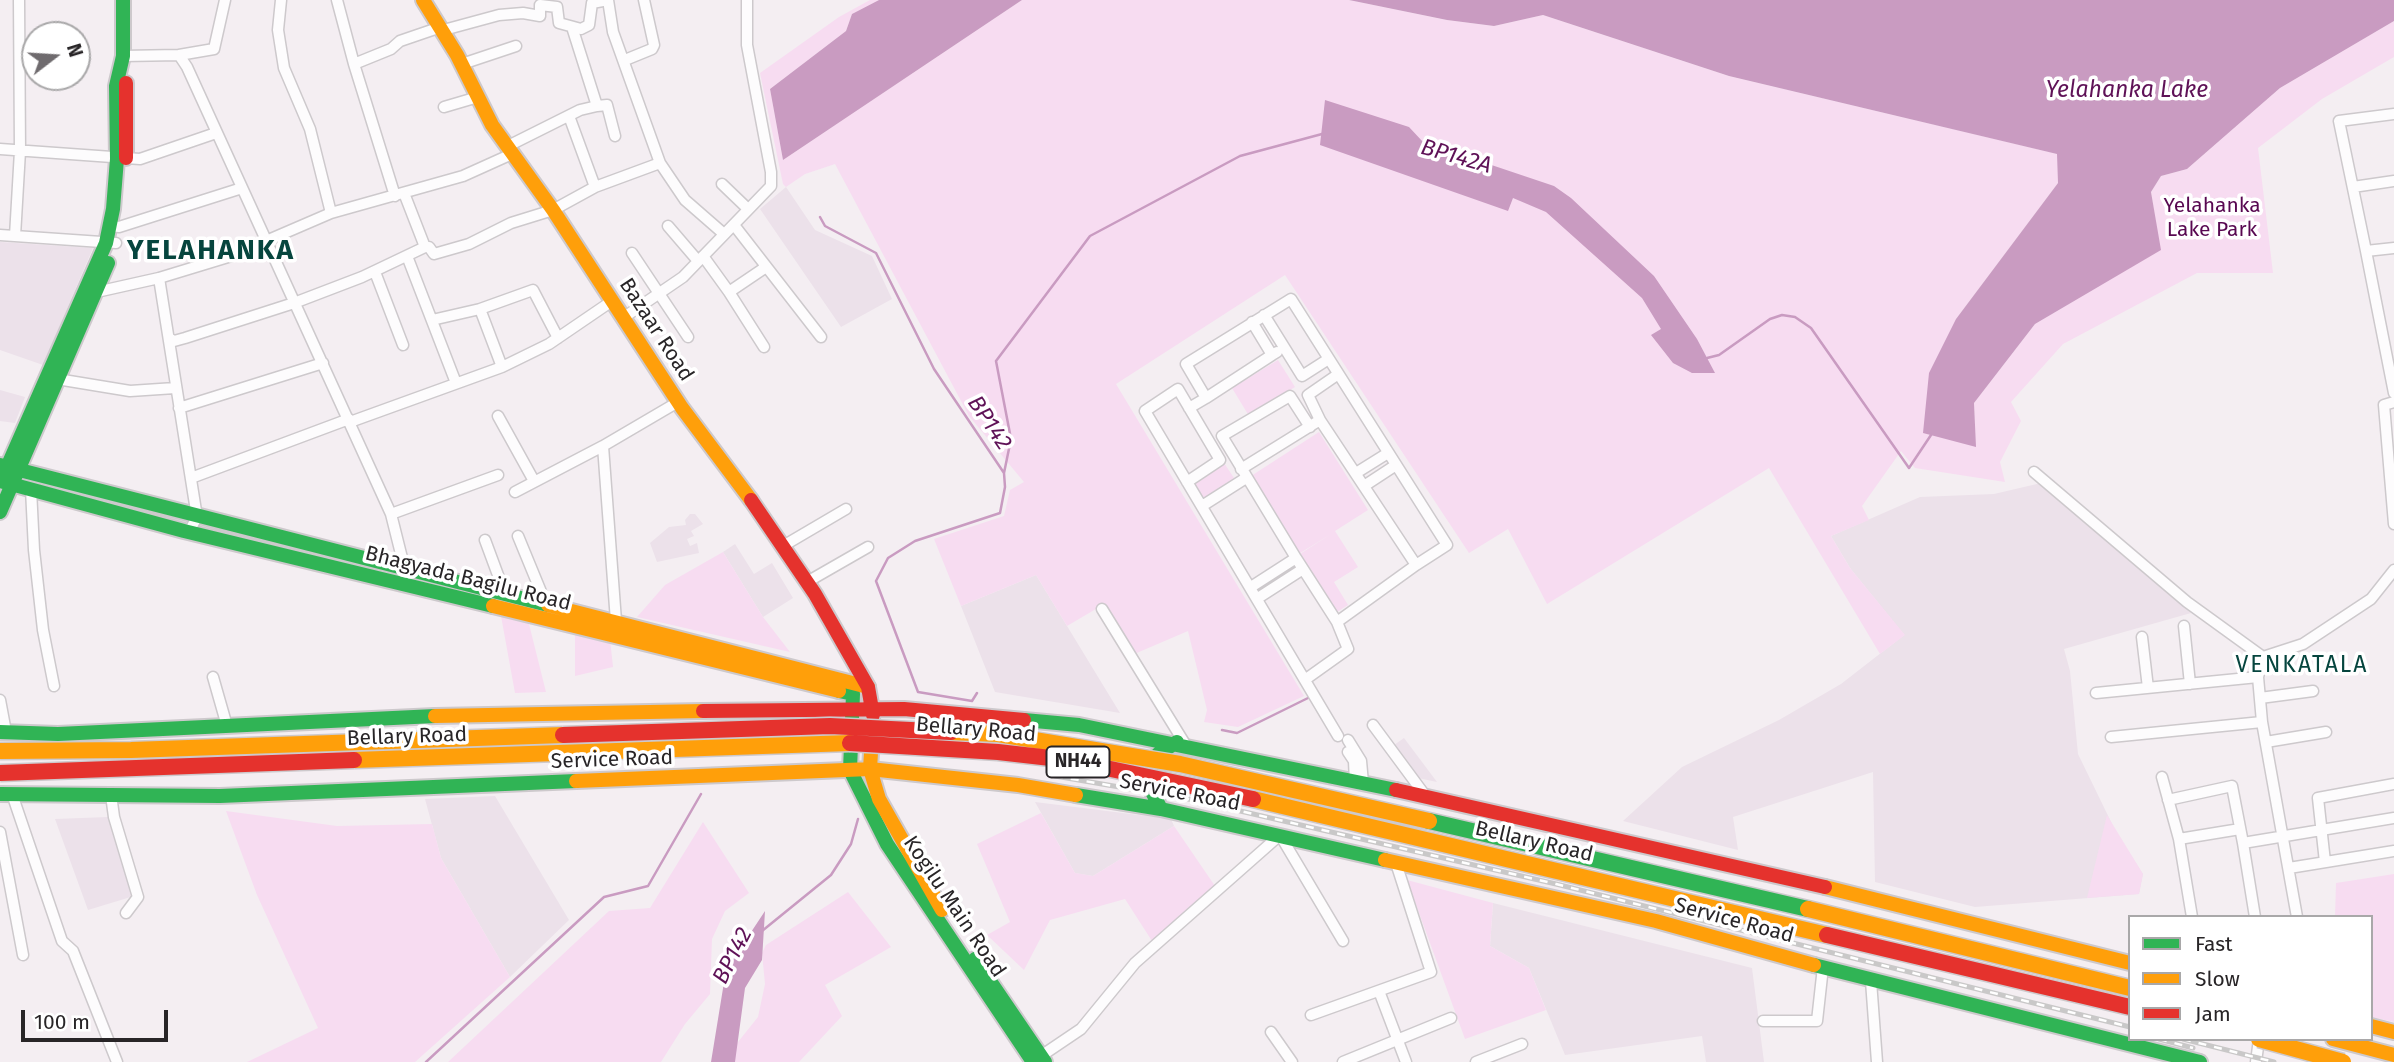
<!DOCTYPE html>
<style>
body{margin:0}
#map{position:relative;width:2394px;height:1062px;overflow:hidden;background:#f4eef2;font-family:"Fira Sans",sans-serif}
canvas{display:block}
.legend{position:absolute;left:2128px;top:915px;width:245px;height:126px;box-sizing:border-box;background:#fff;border:2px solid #a9a8a9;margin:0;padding:9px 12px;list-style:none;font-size:21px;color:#282527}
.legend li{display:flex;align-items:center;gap:14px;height:35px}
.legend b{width:35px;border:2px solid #a9a8a9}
.north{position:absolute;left:21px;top:21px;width:70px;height:70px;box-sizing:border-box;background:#fff;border:2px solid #a9a8a9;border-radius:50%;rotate:73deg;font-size:19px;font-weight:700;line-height:28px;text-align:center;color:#282527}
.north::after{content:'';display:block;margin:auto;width:24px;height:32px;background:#6f6b6e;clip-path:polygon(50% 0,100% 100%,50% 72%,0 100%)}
.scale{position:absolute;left:21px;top:1010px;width:147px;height:32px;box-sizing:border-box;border:4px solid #282527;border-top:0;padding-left:9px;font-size:21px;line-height:24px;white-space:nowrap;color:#282527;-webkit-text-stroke:5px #fff;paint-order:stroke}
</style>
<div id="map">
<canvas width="2394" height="1062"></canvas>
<ul class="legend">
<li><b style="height:9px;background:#30b455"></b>Fast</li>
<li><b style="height:9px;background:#ff9f0a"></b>Slow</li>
<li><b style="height:9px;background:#e5322d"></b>Jam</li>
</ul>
<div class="north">N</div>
<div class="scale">100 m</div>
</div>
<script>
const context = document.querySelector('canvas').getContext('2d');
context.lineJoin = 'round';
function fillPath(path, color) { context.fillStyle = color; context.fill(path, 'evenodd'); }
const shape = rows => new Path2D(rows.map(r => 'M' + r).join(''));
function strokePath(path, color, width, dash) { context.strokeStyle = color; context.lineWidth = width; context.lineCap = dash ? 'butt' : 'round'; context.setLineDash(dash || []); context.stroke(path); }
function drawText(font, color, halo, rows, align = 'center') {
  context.font = font + ' "Fira Sans",sans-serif'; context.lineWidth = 7; context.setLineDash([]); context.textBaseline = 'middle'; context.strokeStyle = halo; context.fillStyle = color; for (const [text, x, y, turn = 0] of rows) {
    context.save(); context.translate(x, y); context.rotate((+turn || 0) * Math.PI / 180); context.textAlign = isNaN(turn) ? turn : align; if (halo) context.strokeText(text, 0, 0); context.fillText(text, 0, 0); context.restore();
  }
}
const built = shape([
 [786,187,815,230,872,256,892,299,841,327,760,209],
 [0,242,93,248,43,365,0,350],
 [0,390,25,397,15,423,0,421],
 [2054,480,2066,500,2191,613,2064,649,2070,671,2078,754,2115,830,2143,874,2139,894,1975,907,1875,882,1873,772,1733,817,1738,850,1623,821,1682,767,1779,720,1841,684,1904,635,1850,568,1831,536,1920,497,1994,494],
 [690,514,695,514,703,524,691,531,694,536,687,539,690,546,697,543,699,553,657,562,650,543,669,527,686,525,685,520],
 [735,544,754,574,772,563,793,598,763,617,723,552],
 [1036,575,1120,713,995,692,961,606],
 [1404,738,1437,782,1404,775,1387,750],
 [495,796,569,920,510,977,441,858,425,799],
 [1035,802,1171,819,1174,826,1093,876,1075,873],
 [108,817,134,896,88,910,55,819],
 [1493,903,1752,968,1764,1062,1706,1062,1702,1036,1565,1055,1529,968,1490,946]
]);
const green = shape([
 [870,0,879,0,852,14,846,31,770,89,783,160,1022,0,1349,0,1447,20,1494,26,1543,15,1729,76,2058,154,2058,183,1956,319,1975,447,1974,403,2035,324,2160,250,2151,192,2161,176,2187,169,2280,88,2394,21,2394,57,2322,99,2258,148,2273,273,2197,273,2063,344,2011,402,2021,421,2000,462,2005,482,1915,468,1901,451,1862,506,1869,520,1831,536,1850,568,1905,635,1880,654,1769,468,1547,604,1508,529,1469,553,1285,275,1116,384,1304,696,1238,727,1204,722,1207,710,1188,631,1132,655,1101,606,1067,626,1036,575,961,606,934,539,1004,516,1010,490,1024,482,969,416,835,164,805,174,786,187,783,184,760,73,839,17],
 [1278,360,1295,387,1249,416,1232,388],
 [1319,432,1368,510,1335,531,1358,567,1334,582,1348,605,1337,612,1300,554,1331,534,1297,555,1248,478],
 [1224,463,1234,478,1203,499,1193,484],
 [723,552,763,617,790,652,637,617,665,585],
 [501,616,528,620,546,692,515,693],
 [575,633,610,640,613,667,575,676],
 [226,811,337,826,432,824,441,858,510,977,415,1062,247,1062,318,1028,257,895],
 [1041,813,1075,873,1093,876,1174,826,1215,886,1152,941,1125,899,1050,920,1024,970,987,935,1010,922,977,844],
 [2107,815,2143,874,2139,894,2087,898],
 [703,822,749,893,725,911,712,939,710,994,685,1024,661,1062,448,1062,609,911,650,908],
 [2394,874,2394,1022,2371,1017,2371,917,2335,917,2336,883],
 [1407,880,1493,903,1490,946,1529,968,1546,1010,1465,1039],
 [848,892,891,947,825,985,842,1016,799,1062,722,1062,758,1017,765,984,762,953,766,945]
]);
const water = shape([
 [879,0,1022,0,783,160,770,89,846,31,852,14],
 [1349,0,2394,0,2394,21,2280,88,2187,169,2161,176,2151,192,2161,250,2035,324,1974,403,1976,447,1923,433,1929,373,1956,319,2058,183,2057,154,1729,76,1543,15,1494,26,1447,20],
 [1325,100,1409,127,1423,142,1554,186,1571,198,1654,276,1697,339,1715,373,1692,373,1673,363,1651,335,1661,329,1642,298,1546,212,1513,198,1508,211,1320,145],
 [765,911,762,960,745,988,735,1062,711,1062,726,970]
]);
const stream = shape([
 [820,217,825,226,876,253,934,369,1004,473,1005,487,1000,513,915,541,888,558,876,581,918,692,972,701,977,693],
 [1707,358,1719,355,1770,319,1782,315,1795,317,1811,328,1909,468,1931,435],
 [1004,473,1011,439,996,361,1090,236,1240,156,1322,134],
 [1222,730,1237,733,1308,698],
 [762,931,831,875,851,844,858,819],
 [426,1062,604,897,648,886,701,794]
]);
const street = shape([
 [281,0,278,30,284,68,310,129,331,213],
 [337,0,354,64,391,49,400,41,438,28],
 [608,0,613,32,660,163,685,200,724,234],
 [440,31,499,15,523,13,540,16,540,5,557,7,559,23,581,29,589,25,592,3,608,0],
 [179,55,214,49,225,0],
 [123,56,179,55,187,67,391,514,406,574],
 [625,60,652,49,654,45,644,0],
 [354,64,395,196],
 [462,64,516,46],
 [597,106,607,105,615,136],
 [444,107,478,97],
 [2394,114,2339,121,2366,251,2394,248],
 [569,116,595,187],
 [508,146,580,110,597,106,572,27],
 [0,149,140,159,216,133],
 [722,184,748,209],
 [2353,187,2394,181],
 [404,193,425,247],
 [734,225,821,337],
 [110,226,119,227,242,188],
 [668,226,698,261],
 [0,235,116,243],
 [15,236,20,151,19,0],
 [2366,251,2394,393],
 [632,253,688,337],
 [407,256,456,383],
 [703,256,729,292,766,267],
 [375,272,403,345],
 [159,278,197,517,189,532],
 [729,292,764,347],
 [92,293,159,278,261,247,266,241,331,213,463,176,514,153],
 [480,309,533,290,558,338],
 [1264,315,1302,376,1327,360],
 [623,318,683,277,771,186,771,172,747,45,747,0],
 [432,320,480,309,502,367],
 [1252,322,1272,355,1277,352],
 [169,338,174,341,185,338,294,303,362,277,425,247,429,247,434,254,469,244,511,223,553,210,595,187,660,163],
 [57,379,130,391,175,388],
 [1206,398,1272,355],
 [2394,402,2384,405,2394,524],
 [179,408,323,363],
 [1189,408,1206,398,1186,364,1291,299,1447,545,1416,565,1320,420,1241,469],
 [498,416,534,481],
 [1320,420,1308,395,1337,375],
 [350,422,502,367,549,344,612,301],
 [2034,472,2187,602,2263,657],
 [1356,473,1388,453],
 [191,478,349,419],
 [1187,482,1220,460,1178,389,1145,411,1338,736],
 [1364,486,1396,465],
 [31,489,34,550,43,630,54,686],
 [515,492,603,446],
 [1202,506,1246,478],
 [391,514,498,475],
 [518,536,546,604],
 [485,540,505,594],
 [783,546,846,509],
 [1296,558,1337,622],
 [807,582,868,547],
 [1251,587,1296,558,1222,436,1290,396,1310,427],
 [1258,598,1303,569],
 [1102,609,1185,744],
 [616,621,603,446,678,402],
 [2184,626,2190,684],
 [2142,637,2148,688],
 [213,677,227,726],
 [1306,679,1348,649,1337,622,1416,565],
 [2096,693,2258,677],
 [2260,698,2313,691],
 [0,700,6,732],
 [1373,725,1427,798],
 [2111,737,2262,722],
 [1348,740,1361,761,1363,783],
 [2266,742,2326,732],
 [1348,752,1354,761,1355,782],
 [2162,777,2179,839,2192,917],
 [12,794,62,941,73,951,117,1062],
 [111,795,114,817,138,897,126,913],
 [2168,800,2232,786,2243,843],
 [0,832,23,955],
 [2179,839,2240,829],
 [2325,862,2318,798,2394,784],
 [2289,868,2394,851],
 [2255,917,2243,843,2394,818],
 [2297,917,2262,722,2258,677,2263,657,2303,644,2371,599,2394,570],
 [1871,981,1877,1062],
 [1379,991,1406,1062],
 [1311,1015,1431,972,1396,863],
 [1763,1021,1817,1021,1823,967],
 [1271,1032,1292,1062],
 [1041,1056,1081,1029,1135,963,1280,835,1343,941],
 [1343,1062,1451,1018],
 [1476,1062,1522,1044],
 [2256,1062,2259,1039]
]);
const fast = shape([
 [0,465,548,605],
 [4,474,106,243,113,209,117,159,116,86,123,56,123,0],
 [0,481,184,531,493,606],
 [0,512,108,263],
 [839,691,853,694,850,770,887,844,1033,1062],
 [1024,720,1079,725,1396,790],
 [0,732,58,734,435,716],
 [0,794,220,796,576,781],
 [1076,795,1161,809,1385,860],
 [1161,809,1150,788,1150,771,1158,754,1177,742],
 [975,959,1045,1062],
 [1814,965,2200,1062]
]);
const slow = shape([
 [423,0,457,55,492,125,553,210,682,408,751,500],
 [548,605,868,687],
 [493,606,839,691],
 [435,716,703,711],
 [872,736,870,769,879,799,942,910],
 [576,781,870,769,1018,785,1076,795],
 [1385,860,1656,921,1814,965],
 [1825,887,2130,963],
 [2371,1026,2394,1032],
 [2333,1039,2394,1055]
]);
const jam = shape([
 [126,83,126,158],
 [751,500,815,594,868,687,873,715],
 [703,711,904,709,1024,720],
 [1396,790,1825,887]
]);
const rail = shape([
 [1055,776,1184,798,1556,884,2130,1027],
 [2159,1039,2193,1048],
 [2183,1039,2274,1062]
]);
const fastBridge = shape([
 [1429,821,1808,909]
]);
const slowBridge = shape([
 [951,732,998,734,1180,764,1429,821],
 [0,751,131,750,563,735],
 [354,760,850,743],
 [1253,799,1827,935],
 [1808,909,2130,988],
 [2259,1039,2343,1062]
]);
const jamBridge = shape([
 [563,735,830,726,951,732],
 [850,743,998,752,1068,760,1253,799],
 [0,773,354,760],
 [1827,935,2130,1007]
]);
const shields = [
 [1078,762,63]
];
const shieldNames = [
 ["NH44",1078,762]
];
const parkNames = [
 ["Yelahanka",2212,206],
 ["Lake Park",2212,230]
];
const streetNames = [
 ["Bazaar Road",656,330,57],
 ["Bhagyada Bagilu Road",468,579,14],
 ["Bellary Road",976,730,5],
 ["Bellary Road",407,737,-2],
 ["Service Road",612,760,-2],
 ["Service Road",1180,793,11],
 ["Bellary Road",1534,842,13],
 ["Kogilu Main Road",954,907,56],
 ["Service Road",1734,921,15]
];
const waterNames = [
 ["Yelahanka Lake",2127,91],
 ["BP142A",1456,157,16],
 ["BP142",989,423,56],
 ["BP142",733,956,-63]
];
const neighbourhoodNames = [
 ["VENKATALA",2302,666]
];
const districtNames = [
 ["YELAHANKA",211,251]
];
fillPath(built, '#ece1ea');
fillPath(green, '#f7dcf1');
fillPath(water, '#c99bc1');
strokePath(stream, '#c99bc1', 2.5);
strokePath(street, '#cdc9cc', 13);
strokePath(fast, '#cdc9cc', 18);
strokePath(slow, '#cdc9cc', 18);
strokePath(jam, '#cdc9cc', 18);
strokePath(street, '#fdfcfd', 10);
strokePath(fast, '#30b455', 14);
strokePath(slow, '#ff9f0a', 14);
strokePath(jam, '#e5322d', 14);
strokePath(rail, '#c9c8c8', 5);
strokePath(rail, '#fff', 2.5, [8]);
strokePath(fastBridge, '#cdc9cc', 19, []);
strokePath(slowBridge, '#cdc9cc', 19, []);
strokePath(jamBridge, '#cdc9cc', 19, []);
strokePath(fastBridge, '#30b455', 16);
strokePath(slowBridge, '#ff9f0a', 16);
strokePath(jamBridge, '#e5322d', 16);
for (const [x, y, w] of shields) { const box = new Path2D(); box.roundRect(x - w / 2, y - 15.5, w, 31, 5); context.fillStyle = '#fff'; context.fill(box); strokePath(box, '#282527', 2); }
drawText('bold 19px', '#282527', null, shieldNames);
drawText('21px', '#580851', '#fff', parkNames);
drawText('21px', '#282527', '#fff', streetNames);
drawText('italic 23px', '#5f1257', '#fff', waterNames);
context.letterSpacing = '2px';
drawText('23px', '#06453e', '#fff', neighbourhoodNames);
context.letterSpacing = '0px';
context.letterSpacing = '2px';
drawText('bold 28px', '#06453e', '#fff', districtNames);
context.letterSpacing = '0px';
</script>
